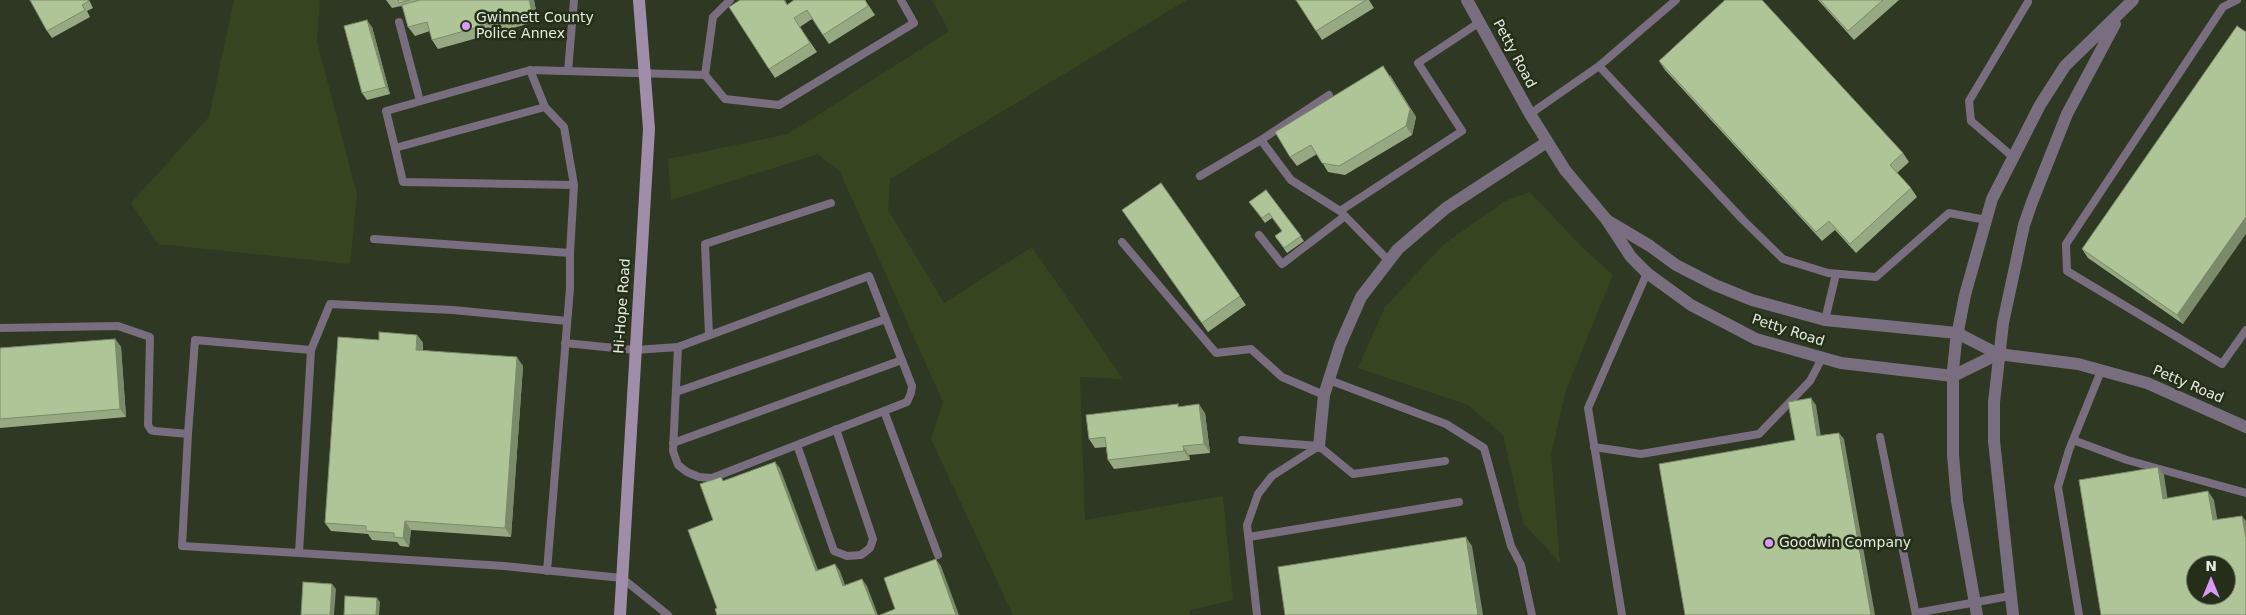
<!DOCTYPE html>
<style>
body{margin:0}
#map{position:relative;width:2246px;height:615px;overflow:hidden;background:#2f3822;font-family:"DejaVu Sans",sans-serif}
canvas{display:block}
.north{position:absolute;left:2186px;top:555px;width:50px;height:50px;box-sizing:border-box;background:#252e19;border:1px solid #727a68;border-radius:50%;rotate:0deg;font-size:14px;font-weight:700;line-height:20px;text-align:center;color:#e6eddf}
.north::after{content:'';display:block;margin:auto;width:18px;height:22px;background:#d99af7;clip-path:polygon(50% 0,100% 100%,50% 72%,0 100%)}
</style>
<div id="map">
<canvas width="2246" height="615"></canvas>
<div class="north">N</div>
</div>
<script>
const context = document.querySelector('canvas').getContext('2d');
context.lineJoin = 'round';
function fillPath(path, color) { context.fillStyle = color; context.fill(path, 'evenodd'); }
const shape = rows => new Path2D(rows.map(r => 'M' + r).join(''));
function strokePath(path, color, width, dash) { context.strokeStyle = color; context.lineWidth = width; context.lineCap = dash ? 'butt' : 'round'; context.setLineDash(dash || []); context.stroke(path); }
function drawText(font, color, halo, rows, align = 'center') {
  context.font = font + ' "DejaVu Sans",sans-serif'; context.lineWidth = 5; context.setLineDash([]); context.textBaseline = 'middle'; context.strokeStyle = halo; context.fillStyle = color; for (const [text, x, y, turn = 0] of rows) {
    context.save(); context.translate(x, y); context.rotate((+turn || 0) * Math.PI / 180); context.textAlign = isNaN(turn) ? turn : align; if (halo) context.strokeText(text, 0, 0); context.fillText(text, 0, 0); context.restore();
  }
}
const green = shape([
 [234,0,320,0,317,41,357,195,350,264,158,244,131,203,209,117],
 [932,0,1187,0,890,179,888,210,944,303,1032,247,1123,379,1080,377,1085,520,1223,496,1233,600,1190,610,1190,615,1013,615,931,439,943,402,840,172,818,154,671,200,668,159,788,134,949,31],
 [1530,192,1581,246,1613,275,1566,390,1551,454,1560,563,1523,523,1503,435,1468,405,1358,368,1385,307,1443,245,1505,201]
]);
const lane = shape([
 [730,0,713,17,705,75,725,99,779,105,914,23,901,0],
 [2237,0,2223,7,2066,244,2067,271,2222,364,2246,330],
 [399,22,420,101],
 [1599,66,1676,0],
 [530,70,545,107,395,148,403,182,574,185,570,253],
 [568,71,574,0],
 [1329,95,1261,140,1291,180,1340,211],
 [545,107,564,127,574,185],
 [1530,114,1599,66,1743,220,1783,259,1828,273,1876,277,1949,213,1986,220],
 [395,148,386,111,530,70,705,75],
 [2013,157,1971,121,1969,101,2028,2],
 [1200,176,1261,140],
 [1259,235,1282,264,1345,216],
 [374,239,570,253,570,288,547,571],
 [1122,242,1216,353,1251,349,1282,377,1324,395],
 [1389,261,1340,211,1462,131,1418,63,1480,22],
 [1825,320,1836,274],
 [567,321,453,310,330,304,311,350,299,553,504,566,622,578,668,615],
 [0,328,118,326,150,337,148,425,151,430,155,431,188,434],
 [709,335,705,244,831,203],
 [565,343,635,350,678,347,869,276,912,386,911,393,907,402,712,478,699,477,687,472,678,465,673,451,678,347],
 [1329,380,1446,424,1484,448,1511,546,1521,565,1532,615],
 [676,392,886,319],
 [884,411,938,555],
 [1880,437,1916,615],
 [1242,440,1319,446,1353,474,1445,461],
 [2073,440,2127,460,2246,493],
 [673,443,902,360],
 [797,445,834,551,847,556,861,555,870,548,873,539,836,429],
 [1594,447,1641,454,1759,434,1810,381,1822,358],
 [1249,537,1459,502],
 [299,553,182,546,188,434,195,340,311,350],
 [1916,613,2010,596],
 [1257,615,1247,525,1258,494,1272,476,1319,446],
 [1622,615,1588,408,1647,273],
 [2079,615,2058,487,2069,450,2101,371]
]);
const street = shape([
 [1467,0,1530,114,1565,170,1606,219,1631,257,1647,273,1691,305,1756,339,1841,363,1953,376,1998,354],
 [1608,221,1650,246,1676,265,1715,285,1752,300,1825,320,1957,333,1998,354,2078,364,2147,383,2246,427],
 [1319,446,1324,395,1340,345,1361,297,1398,249,1446,208,1547,142],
 [1977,615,1957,501,1953,455,1953,370,1956,341,1965,295,1992,199,2040,105,2065,66,2133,0],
 [2013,615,1994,441,1994,402,2003,323,2024,225,2032,202,2067,114,2115,24]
]);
const secondary = shape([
 [620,615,649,129,639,0]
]);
const wall = shape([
 [30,0,89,0,93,8,87,11,90,17,52,38,47,31],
 [386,0,534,0,538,21,438,49,432,40,430,31,415,36,408,27,404,10,401,6,392,8],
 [785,0,787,4,865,0,875,15,829,44,812,19,800,27,817,52,775,78,769,69],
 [1296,0,1369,0,1374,8,1322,40],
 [1818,0,1899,0,1854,40],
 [2237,26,2183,324,2088,258,2082,249],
 [372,27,390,94,367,100,362,93],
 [1659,61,1903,153,1909,162,1897,173,1911,188,1917,197,1856,253,1835,230,1822,241,1665,70],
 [1390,75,1416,117,1412,135,1345,175,1328,172,1317,154,1297,166,1290,157],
 [1161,183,1246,305,1208,332,1122,210],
 [1266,190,1304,241,1287,253,1275,236,1282,231,1272,218,1265,223,1249,202],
 [417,335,423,343,423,350,523,366,511,537,411,530,409,547,400,546,397,542,372,540,368,534,331,531,325,523,379,340],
 [115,339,121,347,126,417,0,428,0,348],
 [1180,406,1205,413,1210,453,1189,455,1190,460,1114,469,1108,460,1106,447,1095,448,1089,439]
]);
const shadedWall = shape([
 [529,0,534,0,538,21,532,12],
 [367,20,372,27,390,94,386,87],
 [1383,66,1416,117,1412,135,1406,126],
 [2246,217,2246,234,2183,324,2177,315],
 [417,335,423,343,422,359,416,350],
 [115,339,121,347,126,417,120,409],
 [517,357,523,366,511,537,505,528],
 [1811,398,1816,405,1822,443,1817,436],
 [1199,404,1205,413,1210,453,1204,444],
 [1839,433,1844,439,1875,615,1871,615],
 [1183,446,1189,455,1190,460,1184,451],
 [775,462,780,468,821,578,816,571],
 [2158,467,2164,475,2169,508,2163,499],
 [2208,491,2214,500,2219,529,2213,520],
 [2242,516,2246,521,2246,538],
 [405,521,411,530,409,547,403,538],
 [1466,537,1472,546,1483,615,1478,615],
 [936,559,941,566,959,615,956,615],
 [835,564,840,571,848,593,843,586],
 [862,579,867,586,878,615,876,615],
 [332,584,336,589,334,615,330,615],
 [377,598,380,602,379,615,376,615]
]);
const building = shape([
 [30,0,88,0,89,1,82,5,85,10,47,31,30,0],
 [398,0,410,0,399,3,398,0],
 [420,0,529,0,532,12,432,40,427,22,408,27,402,5,420,0],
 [740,0,784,0,787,5,794,0,865,0,868,6,823,35,807,10,794,18,810,43,769,69,729,7,740,0],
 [1296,0,1366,0,1316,31,1296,0],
 [1725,0,1762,0,1903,153,1890,165,1911,188,1850,244,1829,221,1816,232,1659,61,1725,0],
 [1820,0,1883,0,1848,31,1820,0],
 [367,20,386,87,362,93,344,26,367,20],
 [2237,26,2246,32,2246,217,2177,315,2082,249,2237,26],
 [1383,66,1410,109,1406,126,1339,166,1322,163,1311,145,1290,157,1275,132,1383,66],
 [1161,183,1240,296,1202,323,1122,210,1161,183],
 [1266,190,1301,236,1284,248,1275,236,1282,231,1269,213,1262,218,1249,202,1266,190],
 [379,332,417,335,416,350,517,357,505,528,405,521,403,538,394,537,394,533,366,531,366,526,325,523,338,337,379,340,379,332],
 [115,339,120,409,0,419,0,348,115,339],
 [1811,398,1817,436,1839,433,1871,615,1685,615,1659,464,1795,440,1788,402,1811,398],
 [1178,404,1178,407,1199,404,1204,444,1183,446,1184,451,1108,460,1105,437,1089,439,1086,415,1178,404],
 [775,462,816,571,835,564,843,586,862,579,876,615,717,615,715,609,717,608,688,530,713,520,700,484,721,477,723,481,775,462],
 [2158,467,2163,499,2208,491,2213,520,2242,516,2246,538,2246,615,2101,615,2079,480,2158,467],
 [2196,565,2226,565,2226,595,2196,595,2196,565],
 [1466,537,1478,615,1285,615,1278,567,1466,537],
 [936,559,956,615,880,615,895,609,884,578,936,559],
 [303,582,332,584,330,615,301,615,303,582],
 [345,596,377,598,376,615,344,615,345,596]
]);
const markers = [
 [466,26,5,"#d99af7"],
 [1769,543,5,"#d99af7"]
];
const poiNames = [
 ["Gwinnett County",476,18],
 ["Police Annex",476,34],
 ["Goodwin Company",1779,543]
];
const streetNames = [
 ["Petty Road",1514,54,62],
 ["Hi-Hope Road",623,306,-86],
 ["Petty Road",1788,331,18],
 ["Petty Road",2188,385,23]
];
fillPath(green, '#36451f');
strokePath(lane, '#796e7f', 8);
strokePath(street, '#796e7f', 12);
strokePath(secondary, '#a08da9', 12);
fillPath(wall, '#97a982');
fillPath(shadedWall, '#7b8a6a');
fillPath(building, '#b0c597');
strokePath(building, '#7b8a6a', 1);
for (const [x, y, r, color] of markers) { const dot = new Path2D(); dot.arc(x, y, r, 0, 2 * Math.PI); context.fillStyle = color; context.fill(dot); strokePath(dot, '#252e19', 2); }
drawText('14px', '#e6eddf', '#252e19', poiNames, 'left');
drawText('14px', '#e6eddf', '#252e19', streetNames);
</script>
